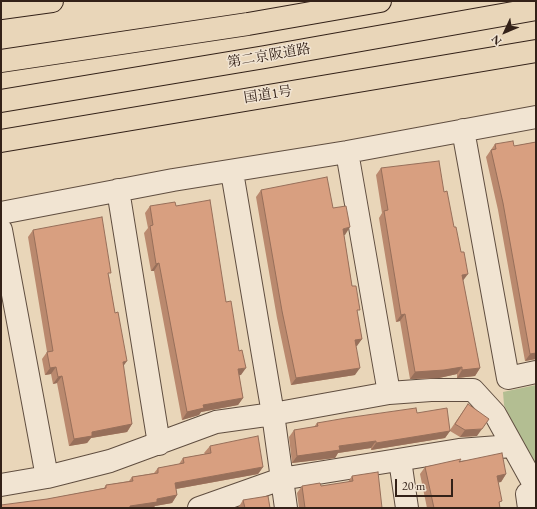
<!DOCTYPE html>
<meta charset="utf-8">
<style>
body{margin:0}
#map{position:relative;width:537px;height:509px;overflow:hidden;background:#e9d6b9;font-family:"EB Garamond",serif}
canvas{display:block}
.frame{position:absolute;inset:0;border:2px solid #332118;pointer-events:none}
.north{position:absolute;left:485px;top:12px;width:40px;height:40px;-webkit-text-stroke:3px #f1e4d2;paint-order:stroke;rotate:226deg;font-size:11px;font-weight:700;line-height:16px;text-align:center;color:#332118}
.north::after{content:'';display:block;margin:auto;width:14px;height:18px;background:#332118;clip-path:polygon(50% 0,100% 100%,50% 72%,0 100%)}
.scale{position:absolute;left:395px;top:479px;width:58px;height:18px;box-sizing:border-box;border:2px solid #332118;border-top:0;padding-left:5px;font-size:12px;line-height:14px;white-space:nowrap;color:#332118;-webkit-text-stroke:3px #f1e4d2;paint-order:stroke}
</style>
<div id="map">
<canvas width="537" height="509"></canvas>
<div class="frame"></div>
<div class="north">N</div>
<div class="scale">20 m</div>
</div>
<script>
const context = document.querySelector('canvas').getContext('2d');
context.lineJoin = 'round';
function fillPath(path, color) { context.fillStyle = color; context.fill(path, 'evenodd'); }
const shape = rows => new Path2D(rows.map(r => 'M' + r).join(''));
function strokePath(path, color, width, dash) { context.strokeStyle = color; context.lineWidth = width; context.lineCap = dash ? 'butt' : 'round'; context.setLineDash(dash || []); context.stroke(path); }
function drawText(font, color, halo, rows, align = 'center') {
  context.font = font + ' "EB Garamond","Noto Serif JP",serif'; context.lineWidth = 3; context.setLineDash([]); context.textBaseline = 'middle'; context.strokeStyle = halo; context.fillStyle = color; for (const [text, x, y, turn = 0] of rows) {
    context.save(); context.translate(x, y); context.rotate((+turn || 0) * Math.PI / 180); context.textAlign = isNaN(turn) ? turn : align; if (halo) context.strokeText(text, 0, 0); context.fillText(text, 0, 0); context.restore();
  }
}
const green = shape([
 [536,385,536,469,504,405,503,392]
]);
const street = shape([
 [463,130,508,378,536,372],
 [232,172,273,414,389,393,347,152],
 [118,190,159,444],
 [1,213,173,180,347,152,536,117],
 [1,230,47,477],
 [389,393,431,390,473,390,495,414,536,488],
 [400,460,407,508],
 [1,485,47,477,110,461,216,422,273,414,286,508],
 [199,508,281,479,459,450,512,446],
 [529,508,527,494,536,494]
]);
const highway = shape([
 [1,8,52,1],
 [1,61,248,24,380,1],
 [1,101,265,57,536,9],
 [1,141,536,51]
]);
const wall = shape([
 [536,142,536,359,525,361,498,210,486,157,495,144,514,146],
 [381,168,444,192,463,281,480,368,475,376,457,378,457,374,439,378,410,379,400,321,396,322,379,218,382,213,376,175],
 [261,190,333,208,345,235,344,235,352,286,362,339,356,346,355,375,291,385,277,318,256,197],
 [150,206,176,206,226,302,241,375,239,375,243,398,238,405,201,412,199,415,182,420,154,271,151,271,144,233,148,228,145,213],
 [33,230,109,276,123,367,132,424,127,432,91,438,87,443,69,446,57,383,53,384,51,374,45,375,42,359,47,352,28,237],
 [468,404,477,436,460,437,450,431,445,438,371,450,371,448,338,453,335,458,292,463,289,437,294,430,314,427,317,423,417,413,450,430],
 [210,446,263,467,258,474,176,489,177,495,172,503,155,506,153,508,1,508,104,488,106,485,129,481,132,477,154,473,158,468,179,464,183,458,205,454,204,453],
 [459,462,506,474,501,482,498,482,500,508,427,508,420,474,425,467],
 [352,476,382,508,299,508,297,493,302,486,321,486,348,482],
 [243,500,270,508,238,508]
]);
const shadedWall = shape([
 [350,227,345,235,338,236,343,229],
 [159,263,154,271,151,271,156,264],
 [468,274,462,282,462,275],
 [405,314,400,321,396,322,401,315],
 [362,339,357,346,350,347,355,340],
 [536,353,536,359,525,361,530,354],
 [127,361,122,368,123,362],
 [56,367,51,374,45,375,50,368],
 [462,367,457,374,439,378,410,379,415,372],
 [246,368,241,375,233,376,238,369],
 [360,368,355,375,291,385,296,378],
 [480,368,475,376,457,378,462,370],
 [62,376,57,383,53,384,58,377],
 [243,398,238,405,201,412,199,415,182,420,187,412,203,405],
 [132,424,127,432,91,438,87,443,69,446,74,439,92,432],
 [482,429,477,436,460,437,465,430],
 [450,431,445,438,371,450,376,443],
 [376,441,371,448,338,453,335,458,292,463,297,456,339,446],
 [263,467,258,474,170,490,175,483],
 [506,474,501,482,492,484,497,476],
 [177,495,172,503,155,506,153,508,129,508,130,506,157,499]
]);
const building = shape([
 [513,141,514,146,536,142,536,353,530,354,503,203,491,150,496,149,495,144,513,141],
 [439,161,444,192,447,191,454,227,456,227,461,252,464,252,468,274,462,275,480,368,462,370,462,367,444,370,415,372,405,314,401,315,384,211,388,210,381,168,439,161],
 [327,177,333,208,346,206,350,227,343,229,352,286,356,286,360,310,357,310,362,339,355,340,360,368,296,378,282,311,261,190,327,177],
 [210,200,226,302,231,301,239,351,242,350,246,368,238,369,243,398,203,405,204,408,187,412,159,263,156,264,150,226,153,225,150,206,175,202,176,206,210,200],
 [102,217,111,273,108,273,115,313,118,312,127,361,123,362,132,424,92,432,92,436,74,439,62,376,58,377,56,367,50,368,47,352,53,351,33,230,102,217],
 [468,404,489,419,482,429,465,430,455,424,468,404],
 [416,408,417,413,447,408,450,431,376,443,376,441,339,446,340,450,297,456,294,430,318,426,317,423,346,418,416,408],
 [258,436,263,467,175,483,177,495,157,499,157,502,130,506,130,508,1,508,1,505,47,499,106,488,106,485,133,481,132,477,158,473,158,468,184,463,183,458,211,453,210,446,258,436],
 [502,453,506,474,497,476,502,501,499,502,500,508,434,508,425,467,461,459,459,462,502,453],
 [378,472,382,508,305,508,302,486,320,483,321,486,353,481,352,476,378,472],
 [268,496,270,508,245,508,243,500,268,496]
]);
const streetNames = [
 ["第二京阪道路",269,56,-10],
 ["国道1号",268,95,-9]
];
fillPath(green, '#b3be92');
strokePath(street, '#604e40', 24);
strokePath(highway, '#332118', 24);
strokePath(street, '#f1e4d2', 22);
strokePath(highway, '#e9d6b9', 22);
fillPath(wall, '#ba896e');
fillPath(shadedWall, '#976f5a');
fillPath(building, '#d89f80');
strokePath(building, '#976f5a', 1);
drawText('14px', '#332118', '#f1e4d2', streetNames);
</script>
